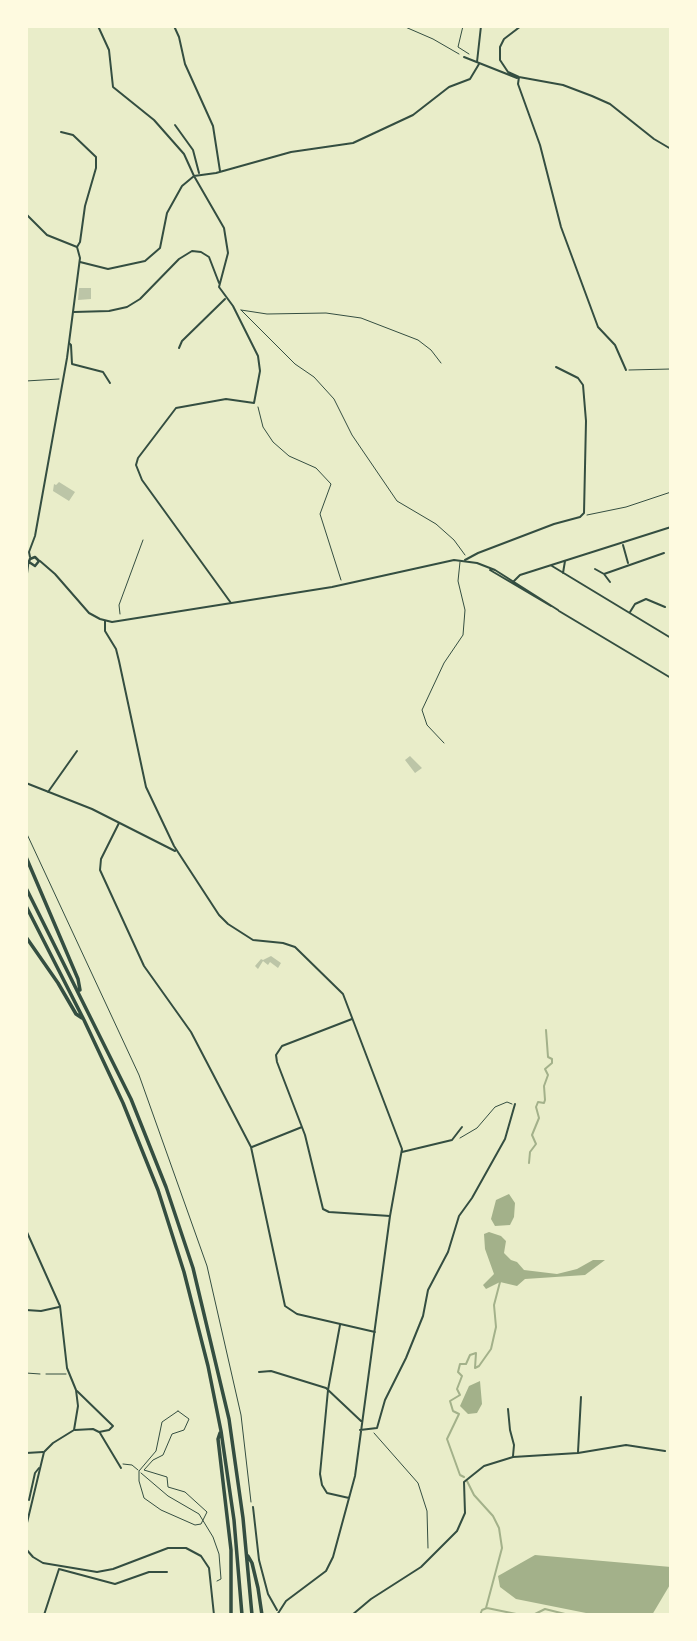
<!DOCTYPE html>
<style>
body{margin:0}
#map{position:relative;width:697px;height:1641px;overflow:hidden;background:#e9edc9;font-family:Rubik,sans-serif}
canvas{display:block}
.frame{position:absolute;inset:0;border:28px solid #fefae0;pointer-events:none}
</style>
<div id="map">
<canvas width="697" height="1641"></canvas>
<div class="frame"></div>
</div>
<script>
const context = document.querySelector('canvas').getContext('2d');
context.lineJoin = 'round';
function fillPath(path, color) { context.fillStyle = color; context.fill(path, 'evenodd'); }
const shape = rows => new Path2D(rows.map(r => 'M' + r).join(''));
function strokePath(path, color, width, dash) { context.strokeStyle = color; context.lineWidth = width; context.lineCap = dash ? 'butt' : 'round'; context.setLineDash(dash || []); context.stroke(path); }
const water = shape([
 [509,1194,515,1203,514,1217,510,1225,495,1226,491,1219,496,1200],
 [489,1232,501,1236,506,1241,504,1253,511,1260,517,1262,524,1270,557,1274,577,1269,593,1260,605,1260,585,1275,525,1279,517,1286,500,1282,486,1289,483,1285,494,1274,485,1249,484,1234],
 [480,1381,482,1404,477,1413,468,1414,460,1406,469,1386],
 [535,1555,671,1567,671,1583,652,1615,596,1615,516,1599,500,1587,498,1576]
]);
const stream = shape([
 [529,1163,530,1152,536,1144,532,1135,539,1118,536,1107,538,1102,544,1103,545,1100,544,1086,548,1075,545,1069,552,1063,552,1059,548,1057,546,1030],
 [464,1477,460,1475,447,1439,459,1414,453,1411,450,1401,460,1395,457,1389,462,1376,458,1372,460,1364,466,1364,470,1355,476,1353,475,1368,479,1366,491,1349,496,1327,494,1305,500,1282],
 [467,1481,474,1495,493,1516,499,1528,502,1548,486,1608],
 [480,1615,482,1610,487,1608,521,1615],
 [533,1615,545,1609,569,1615]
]);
const building = shape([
 [79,288,91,288,91,299,78,300],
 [59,482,75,492,69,501,53,491,54,484,56,485],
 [410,756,422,768,415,773,405,760],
 [271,956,281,963,278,968,270,962,268,965,263,961,258,969,255,966,261,959,263,960]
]);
const path = shape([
 [403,26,433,39,459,54],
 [463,26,458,47,469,54],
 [241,310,295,364,314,377,334,399,352,435,397,501,436,524,454,540,465,555],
 [241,310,267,314,326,313,361,318,418,340,431,350,441,363],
 [26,381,59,379],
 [258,407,263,427,273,442,289,456,316,468,331,484,320,514,341,580],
 [587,515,626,507,671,492],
 [120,614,119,605,143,540],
 [26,832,139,1075,207,1266,241,1415,251,1502],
 [460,1138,477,1128,495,1107,507,1102,512,1104],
 [26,1373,40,1374],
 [178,1411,189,1419,184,1430,172,1434,163,1455,153,1460,144,1470,167,1477,168,1487,185,1492,207,1512,201,1524,195,1525,161,1510,144,1498,139,1481,139,1471,156,1451,162,1422,178,1411],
 [374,1433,418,1483,427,1511,428,1548],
 [123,1464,132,1465,138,1470],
 [141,1473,168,1496,199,1514,213,1537,219,1554,221,1579,217,1581]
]);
const service = shape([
 [629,370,671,369],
 [444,743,427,725,422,710,444,663,463,635,465,610,458,581,460,562],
 [46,1374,66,1374]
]);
const minor = shape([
 [98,26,109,50,113,87,154,120,184,154,194,176,224,228,228,253,219,287,233,306,258,356,260,371,254,403,226,399,176,408,138,458,136,465,142,480,231,603],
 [174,26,179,37,185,64,213,126,220,171],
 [521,26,504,39,500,47,500,60,508,72,519,77,563,85,592,96,610,104,654,139,671,149],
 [464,57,517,78],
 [477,62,481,26],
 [519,77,518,84,540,145,561,227,598,327,615,345,626,370],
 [175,125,193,150,199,173],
 [61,132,73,135,96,157,96,168,85,206,80,242,77,247],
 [80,262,108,269,145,261,160,248,167,213,182,186,194,176,216,173,291,152,353,143,413,115,449,87,470,79,479,64],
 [74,312,109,311,127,307,140,299,179,259,192,251,201,252,209,257,219,283],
 [69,343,71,345,72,364,103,372,110,383],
 [179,348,182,341,225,299],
 [623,545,628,563],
 [465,560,478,553,554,524,580,517,584,513,586,421,583,385,578,378,556,367],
 [552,566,671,638],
 [595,569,604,574,610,582],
 [563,573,565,561],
 [604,574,664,553],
 [513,582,520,575,671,527],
 [630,612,635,604,646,599,665,607],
 [105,621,105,631,116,649,119,661,146,787,174,846,219,915,228,924,253,940,283,943,295,947,343,994,402,1149,390,1216,355,1476,333,1557,326,1571,286,1601,277,1615],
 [26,783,92,809,175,851],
 [48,792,77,751],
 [119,823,101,859,100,870,144,966,191,1032,251,1147,285,1306,297,1314,375,1332],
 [352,1019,282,1046,276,1055,277,1062,305,1135,323,1209,329,1212,390,1216],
 [252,1147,302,1127],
 [402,1152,452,1140,462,1127],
 [26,1310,41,1311,59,1307],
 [340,1325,328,1390,320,1474,322,1485,327,1493,349,1498],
 [259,1372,271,1371,326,1388,361,1421],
 [508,1409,510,1430,514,1445,513,1456],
 [75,1430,93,1429,99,1432,109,1430,113,1426,77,1391],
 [360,1430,377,1428,385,1400,406,1358,423,1316,428,1290,448,1252,459,1216,472,1198,505,1139,515,1104],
 [100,1433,121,1468],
 [578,1452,581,1397],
 [26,1453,43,1452],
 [29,1500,35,1473,39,1468],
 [253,1507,259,1560,268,1594,277,1610],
 [59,1569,115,1584,149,1572,167,1572],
 [44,1615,59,1569],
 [352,1615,371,1599,421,1567,457,1531,465,1513,464,1482,484,1466,513,1457,578,1453,626,1445,665,1451]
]);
const tertiary = shape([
 [26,214,47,235,77,247,80,258,67,358,35,536,29,552,30,557],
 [40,561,55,574,89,613,100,619,112,622,332,587,454,560,477,563,495,570,558,610],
 [490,570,551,606],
 [559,611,671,678],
 [26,1230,60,1306,67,1368,76,1390,78,1406,74,1430,53,1443,44,1452,26,1527],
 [26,1549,33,1557,43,1563,97,1572,113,1569,168,1548,186,1548,201,1556,209,1568,214,1615]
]);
const secondary = shape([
 [26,579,28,564,30,559,35,557,39,561,35,566,29,562]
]);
const motorway = shape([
 [26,857,78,979,80,990],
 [26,888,131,1099,166,1187,193,1268,229,1419,243,1518,252,1615],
 [26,906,84,1020,123,1103,158,1190,184,1272,208,1366,221,1431,234,1520,242,1615],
 [26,937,58,983,76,1014,82,1018],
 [220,1433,218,1439,231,1550,231,1615],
 [248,1556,252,1563,258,1588,262,1615]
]);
fillPath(water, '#a3b18a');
strokePath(stream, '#a3b18a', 2);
fillPath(building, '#bcc5a7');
strokePath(path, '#344e41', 1);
strokePath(service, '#344e41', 1);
strokePath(minor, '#344e41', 2);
strokePath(tertiary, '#344e41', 2);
strokePath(secondary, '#344e41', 2.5);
strokePath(motorway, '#344e41', 3.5);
</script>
